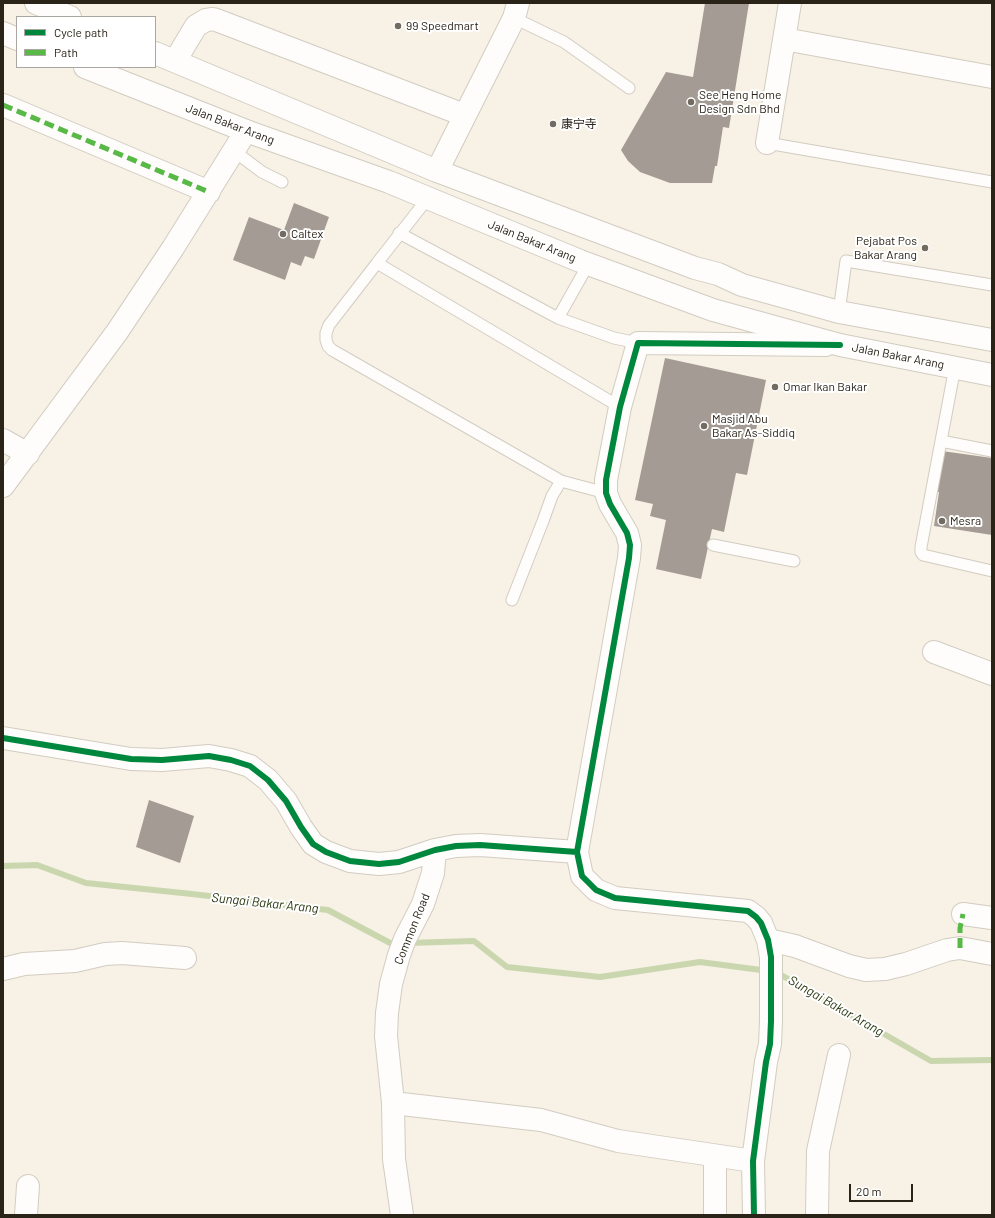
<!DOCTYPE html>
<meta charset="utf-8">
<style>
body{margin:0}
#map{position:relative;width:995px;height:1218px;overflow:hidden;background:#f7f1e6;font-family:Barlow,sans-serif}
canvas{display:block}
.frame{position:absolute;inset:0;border:4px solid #2a2318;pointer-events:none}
.legend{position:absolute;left:16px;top:16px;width:140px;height:52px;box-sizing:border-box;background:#fff;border:1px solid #aaa7a3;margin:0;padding:5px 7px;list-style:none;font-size:12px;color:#2a2318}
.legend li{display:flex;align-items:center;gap:8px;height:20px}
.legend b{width:20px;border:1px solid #aaa7a3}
.scale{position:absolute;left:849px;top:1184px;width:64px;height:18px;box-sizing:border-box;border:2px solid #2a2318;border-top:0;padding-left:5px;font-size:12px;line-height:14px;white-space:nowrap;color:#2a2318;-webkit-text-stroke:3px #fff;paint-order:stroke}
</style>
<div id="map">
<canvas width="995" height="1218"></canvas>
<div class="frame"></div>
<ul class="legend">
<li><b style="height:5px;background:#00873e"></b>Cycle path</li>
<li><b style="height:5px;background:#58b947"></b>Path</li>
</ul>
<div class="scale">20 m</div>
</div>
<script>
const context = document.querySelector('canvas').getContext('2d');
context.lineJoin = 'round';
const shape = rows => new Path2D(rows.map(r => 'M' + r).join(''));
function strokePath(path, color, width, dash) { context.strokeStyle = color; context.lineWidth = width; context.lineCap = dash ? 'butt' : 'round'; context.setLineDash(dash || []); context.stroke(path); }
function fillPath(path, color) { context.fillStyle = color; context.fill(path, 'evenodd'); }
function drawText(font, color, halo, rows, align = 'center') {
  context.font = font + ' Barlow,"Noto Sans SC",sans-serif'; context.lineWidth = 4; context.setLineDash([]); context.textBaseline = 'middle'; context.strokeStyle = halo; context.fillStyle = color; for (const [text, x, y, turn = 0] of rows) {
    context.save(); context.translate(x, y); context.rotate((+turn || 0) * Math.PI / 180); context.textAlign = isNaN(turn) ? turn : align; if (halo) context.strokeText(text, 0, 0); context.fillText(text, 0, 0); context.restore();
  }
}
const stream = shape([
 [3,866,37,865,86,883,192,894,328,910,392,944,399,944],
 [408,943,474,941,507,967,600,977,700,962,776,972,931,1061,992,1060]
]);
const building = shape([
 [705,3,749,3,729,128,723,127,717,166,715,166,712,183,670,183,640,172,628,161,621,150,666,72,693,77],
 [294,203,329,217,314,259,305,256,301,266,291,262,285,280,233,260,249,217,284,230],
 [665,358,766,380,747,475,736,473,724,532,712,529,701,579,656,569,666,520,650,516,653,504,635,500],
 [942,451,992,458,992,535,934,526,939,492,936,492],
 [149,800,194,816,180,863,136,847]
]);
const service = shape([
 [514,18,564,42,629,88],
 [767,143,992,182],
 [234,151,262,172,282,182],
 [428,198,377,263,620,407],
 [399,233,558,318,614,338,638,343],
 [377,263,329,325,326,333,326,340,328,346,332,350,561,481,606,493],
 [839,312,846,261,992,285],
 [558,318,589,263],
 [955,367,941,441,992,451],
 [941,441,921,547,921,552,923,555,992,571],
 [713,545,794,561],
 [512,600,543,521,552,496,561,481]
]);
const minor = shape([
 [784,39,992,77],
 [175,61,196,26,206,20,213,19,219,21,464,115],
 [3,105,209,192],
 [767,143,790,3],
 [437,171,514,18,518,3],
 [3,440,28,454],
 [3,486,117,332,173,248,246,131],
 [934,652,992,674],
 [3,738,131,759,162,760,209,756,231,760,250,766,268,780,286,801,301,827,313,844,326,852,350,861,379,864,399,862,435,850,456,846,480,845,577,852],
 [963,914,992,918],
 [768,940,795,946,849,966,866,970,885,969,906,964,947,950,960,948,992,954],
 [3,969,24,964,75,961,105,954,122,953,185,958],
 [393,1103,386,1036,387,1013,391,984,399,955,405,939,423,904,433,873,435,850],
 [26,1215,28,1186],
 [402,1215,394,1159,393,1103,541,1120,618,1141,753,1161],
 [715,1215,715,1156],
 [754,1215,753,1161,766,1062,770,1044,771,1021,771,957,768,940,761,923,756,917,748,911,615,898,596,890,582,876,577,852,629,558,630,545,627,533,610,504,606,493,606,480,620,407,638,343,826,345],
 [817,1215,818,1151,839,1055]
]);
const primary = shape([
 [36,3,70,17],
 [3,33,17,39],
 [155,53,437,171,695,268,718,274,742,285,839,312,992,340],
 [85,67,246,131,389,182,580,261,713,310,840,345,992,375]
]);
const quiet = shape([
 [3,105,209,192],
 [960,948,960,928,963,914]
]);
const cycleway = shape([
 [3,738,131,759,162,760,209,756,231,760,250,766,268,780,286,801,301,827,313,844,326,852,350,861,379,864,399,862,435,850,456,846,480,845,577,852],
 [754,1215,753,1161,766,1062,770,1044,771,1021,771,957,768,940,761,923,756,917,748,911,615,898,596,890,582,876,577,852,629,558,630,545,627,533,610,504,606,493,606,480,620,407,638,343,840,345]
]);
const markers = [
 [398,26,4,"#726b60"],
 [691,102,4,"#726b60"],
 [553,124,4,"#726b60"],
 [283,234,4,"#726b60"],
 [925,248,4,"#726b60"],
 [775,387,4,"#726b60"],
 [704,426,4,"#726b60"],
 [942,521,4,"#726b60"]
];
const poiNames = [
 ["99 Speedmart",406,26],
 ["See Heng Home",699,95],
 ["Design Sdn Bhd",699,109],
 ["康宁寺",561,124],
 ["Caltex",291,234],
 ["Pejabat Pos",917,241,"right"],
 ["Bakar Arang",917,255,"right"],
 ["Omar Ikan Bakar",783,387],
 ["Masjid Abu",712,419],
 ["Bakar As-Siddiq",712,433],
 ["Mesra",950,521]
];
const streetNames = [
 ["Jalan Bakar Arang",230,124,21],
 ["Jalan Bakar Arang",532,241,22],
 ["Jalan Bakar Arang",898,356,11],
 ["Common Road",412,929,-68]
];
const waterNames = [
 ["Sungai Bakar Arang",265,903,6],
 ["Sungai Bakar Arang",836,1006,30]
];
strokePath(stream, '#cad7ae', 6);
fillPath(building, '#a49c94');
strokePath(service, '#d2ccc1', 13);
strokePath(minor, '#d2ccc1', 24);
strokePath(primary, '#d2ccc1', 24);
strokePath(service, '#fefdfb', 11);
strokePath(minor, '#fefdfb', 22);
strokePath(primary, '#fefdfb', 22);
strokePath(quiet, '#58b947', 5, [10, 5]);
strokePath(cycleway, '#00873e', 6);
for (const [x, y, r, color] of markers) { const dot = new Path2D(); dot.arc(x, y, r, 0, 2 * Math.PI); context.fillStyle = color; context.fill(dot); strokePath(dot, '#fff', 1.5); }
drawText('12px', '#2a2318', '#fff', poiNames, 'left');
drawText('12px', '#2a2318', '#fff', streetNames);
drawText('italic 13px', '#29370f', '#fff', waterNames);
</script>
